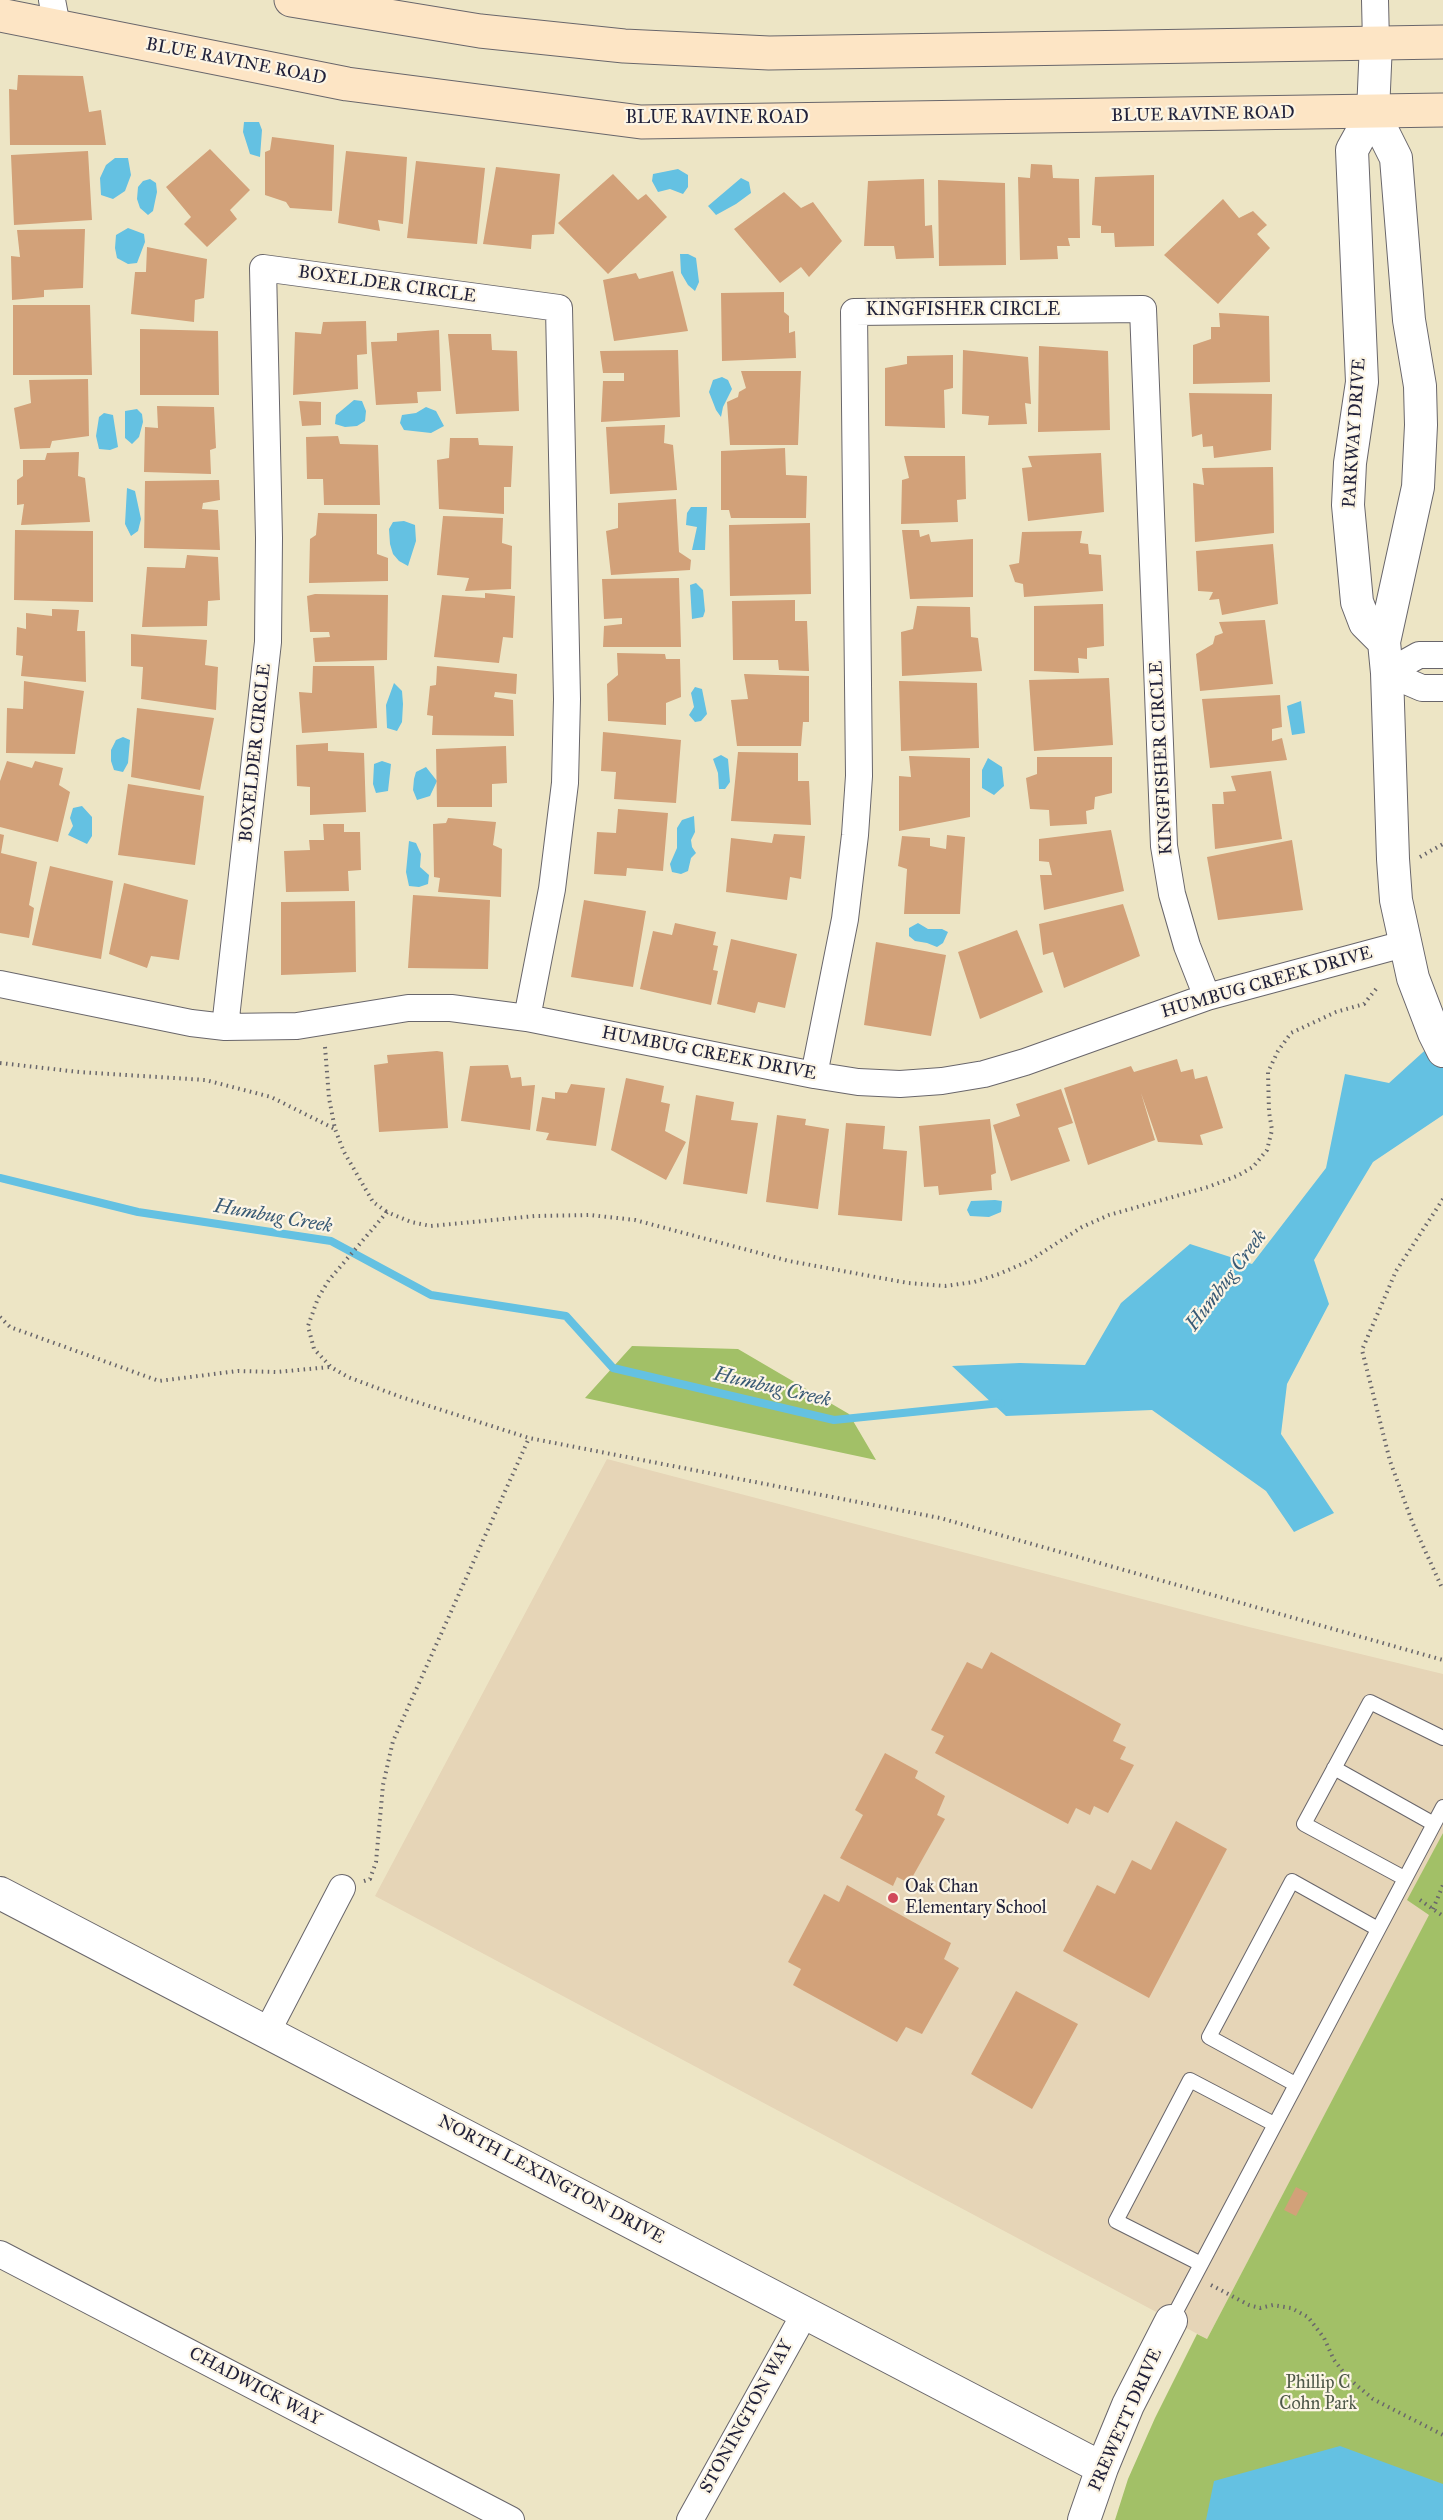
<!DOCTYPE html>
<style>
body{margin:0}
canvas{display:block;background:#ede5c5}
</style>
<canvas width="1443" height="2520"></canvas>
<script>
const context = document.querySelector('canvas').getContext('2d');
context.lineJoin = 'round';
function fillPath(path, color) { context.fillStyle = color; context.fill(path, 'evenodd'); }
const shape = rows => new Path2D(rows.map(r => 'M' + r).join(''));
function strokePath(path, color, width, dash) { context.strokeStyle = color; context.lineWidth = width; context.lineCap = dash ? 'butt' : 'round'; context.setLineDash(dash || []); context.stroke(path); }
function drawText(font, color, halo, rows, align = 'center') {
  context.font = font + ' "IM FELL Great Primer",serif'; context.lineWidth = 4.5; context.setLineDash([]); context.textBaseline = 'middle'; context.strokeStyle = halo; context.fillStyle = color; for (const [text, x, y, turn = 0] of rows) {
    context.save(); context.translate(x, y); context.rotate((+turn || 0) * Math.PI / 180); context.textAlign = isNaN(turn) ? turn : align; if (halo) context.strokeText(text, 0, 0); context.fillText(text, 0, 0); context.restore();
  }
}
const built = shape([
 [607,1459,1249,1627,1443,1674,1443,1833,1408,1900,1430,1914,1207,2339,375,1896]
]);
const green = shape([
 [632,1346,738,1349,849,1414,876,1460,585,1398],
 [1443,1833,1443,2520,1115,2520,1128,2479,1155,2418,1197,2334,1207,2339,1429,1915,1407,1900]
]);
const water = shape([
 [244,122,259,122,262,130,260,157,250,154,243,132],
 [115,158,128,158,131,175,125,191,113,199,101,195,100,178,106,165],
 [678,169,688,175,688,187,683,194,670,189,658,192,652,181,653,174],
 [741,178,749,182,751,193,736,204,716,215,708,206],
 [150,179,156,183,157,192,153,211,148,215,140,208,137,199,138,187,143,181],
 [128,228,144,234,145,242,137,263,128,264,117,258,115,248,116,235],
 [680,254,688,254,696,258,699,282,695,291,688,285,681,273],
 [722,377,728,380,732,389,723,407,721,417,716,410,709,392,713,380],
 [354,400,362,401,366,411,365,421,357,426,345,427,335,424,336,415],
 [426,407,436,411,444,426,431,433,404,430,400,423,402,415,416,413],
 [137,409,142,414,143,422,139,437,132,444,125,438,125,411],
 [104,413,113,415,118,447,110,450,99,449,96,436,99,417],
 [127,488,135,491,141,519,138,531,131,536,125,524],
 [691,507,707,507,705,550,692,550,697,527,686,525,687,513],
 [404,521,415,525,416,541,408,566,399,561,393,554,390,544,389,529,393,522],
 [696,583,703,590,705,611,703,617,692,619,690,585],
 [394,683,402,691,403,704,402,722,397,731,387,728,386,705],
 [695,687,702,689,707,714,701,721,695,722,689,715,694,707,691,693],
 [1301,701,1305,733,1292,735,1287,706],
 [123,737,130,740,128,763,123,772,114,770,111,761,111,750,116,740],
 [721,755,728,759,730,782,725,789,719,789,718,773,713,759],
 [988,758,1002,767,1004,786,994,795,982,788,982,770],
 [382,761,391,764,388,791,376,793,373,784,374,764],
 [426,767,437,781,430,796,417,800,413,790,414,779,416,772],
 [82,806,92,817,92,836,87,844,68,835,73,826,70,818,73,808],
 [694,816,695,832,691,840,692,847,696,853,691,858,688,871,681,874,672,872,670,864,677,848,677,828,682,820],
 [409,841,416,843,421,854,420,867,429,875,428,884,419,887,409,886,406,872],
 [918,923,928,929,942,929,948,932,943,943,937,947,927,943,915,941,909,936,909,928],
 [1443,1034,1443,1115,1373,1162,1314,1260,1329,1304,1287,1384,1281,1434,1334,1513,1294,1532,1266,1491,1152,1410,1006,1416,952,1366,1020,1363,1085,1365,1121,1303,1190,1244,1252,1264,1326,1168,1345,1074,1389,1083],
 [995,1200,1002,1201,1001,1212,989,1217,970,1216,967,1210,971,1201],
 [1340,2446,1443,2484,1443,2520,1206,2520,1214,2481]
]);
const stream = shape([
 [0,1178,138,1212,331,1241,431,1295,566,1316,613,1368,834,1420,1001,1403]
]);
const building = shape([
 [18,75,83,76,89,112,101,110,106,145,10,145,9,89,17,90],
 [272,137,334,145,332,211,290,208,286,202,265,195,265,152,270,150],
 [210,149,250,190,230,210,237,219,207,247,184,224,191,217,166,187],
 [88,151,92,220,14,225,11,155],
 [346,151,407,157,403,224,378,220,380,231,338,223],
 [416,161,485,168,477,244,407,238],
 [1031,164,1052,165,1053,178,1079,179,1080,238,1068,238,1070,246,1057,246,1058,259,1020,260,1018,177,1030,178],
 [496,167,560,174,554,234,532,235,531,249,483,244],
 [613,174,638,200,646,194,667,217,608,274,558,223],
 [1154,175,1154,246,1115,247,1114,233,1101,233,1101,226,1092,225,1095,177],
 [924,179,925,226,932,225,934,258,896,259,894,246,864,246,868,181],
 [938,180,1005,183,1006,265,939,266],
 [784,192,801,208,813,202,842,241,809,277,801,267,780,283,734,229],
 [1223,199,1239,218,1253,211,1267,225,1257,234,1270,248,1218,304,1164,255],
 [85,229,83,288,44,290,44,297,12,300,11,256,20,257,17,230],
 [147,247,207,259,204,298,195,300,194,322,131,314,135,272,146,272],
 [673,271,688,331,614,341,603,280,636,273,639,279],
 [784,292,784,312,789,316,789,333,795,331,796,358,722,361,721,293],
 [13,305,90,305,92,375,13,375],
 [1219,313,1269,316,1270,382,1193,384,1193,345,1211,339,1211,327,1220,327],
 [366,321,367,354,357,355,358,389,293,395,295,332,321,334,323,322],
 [140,329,218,331,219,395,140,395],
 [439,330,441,391,417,392,418,403,376,405,371,342,397,341,397,333],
 [448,334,491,334,492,350,517,351,519,411,456,414],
 [1039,346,1108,351,1110,430,1038,432],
 [678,350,680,417,601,422,603,381,624,381,624,373,603,373,600,351],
 [963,350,1028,357,1031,404,1025,403,1027,424,988,425,989,416,962,414],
 [953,355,953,388,944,390,945,428,885,426,885,368,907,364,907,356],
 [741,371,801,371,798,445,730,445,727,402,738,397,739,392,746,388],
 [88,379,89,436,52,441,50,448,20,449,14,408,31,403,29,380],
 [1189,393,1272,394,1271,450,1214,458,1213,446,1203,447,1202,434,1192,437],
 [299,401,321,402,321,425,302,426],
 [157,406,214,407,216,448,210,450,211,474,144,472,145,427,158,428],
 [665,425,664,443,673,445,677,490,610,494,606,427],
 [338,436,340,444,378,445,380,505,324,505,323,479,307,479,306,437],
 [450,438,478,438,479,445,513,446,511,487,504,487,504,514,439,509,437,460,449,458],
 [785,448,786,475,807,476,806,518,731,518,729,510,721,510,721,451],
 [79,452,78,476,85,478,90,522,21,525,24,504,17,505,17,480,23,476,23,460,45,460,47,453],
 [1101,453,1104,512,1028,521,1022,468,1032,467,1028,456],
 [904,456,965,456,966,499,957,500,958,522,901,524,902,480,909,478],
 [1273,467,1274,533,1195,542,1193,483,1204,485,1202,468],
 [219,480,220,500,203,503,202,509,218,510,220,550,144,548,145,481],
 [676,499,679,552,691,560,690,570,611,575,606,531,618,528,618,503],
 [318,513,377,514,377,554,388,558,388,581,309,583,310,539,316,535],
 [443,516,503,518,502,543,512,546,511,589,465,591,469,578,437,575],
 [810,523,811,594,730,596,729,525],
 [15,530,93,531,93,602,14,600],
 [902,530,919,530,920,537,929,534,931,542,973,539,973,597,910,599],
 [1082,531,1080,543,1088,544,1089,554,1101,555,1103,591,1024,597,1023,584,1015,582,1009,565,1019,563,1022,532],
 [1273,544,1278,604,1222,615,1219,599,1209,600,1213,592,1198,591,1196,551],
 [187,555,218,557,220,600,208,601,207,626,142,627,147,567,185,568],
 [679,578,681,647,603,647,604,626,622,624,622,618,604,619,602,579],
 [485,593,515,596,513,638,503,637,499,663,434,657,442,595,485,598],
 [315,594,388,595,387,660,315,662,313,638,330,637,329,632,310,632,307,596],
 [795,600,795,621,807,621,809,671,779,670,778,660,733,660,732,601],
 [1103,604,1104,646,1087,648,1087,659,1078,658,1079,673,1034,671,1034,606],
 [917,606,970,607,971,637,978,638,982,671,902,676,901,632,913,629],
 [52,609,79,610,77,631,85,631,86,682,21,676,23,656,16,655,17,627,26,629,26,613,52,616],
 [1265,620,1273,684,1200,691,1196,654,1213,644,1215,636,1223,633,1219,622],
 [131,634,207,640,205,665,218,667,216,710,141,699,143,667,131,666],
 [617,653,665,654,666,659,680,659,681,697,666,703,666,725,608,721,607,684,618,675],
 [313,666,374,666,377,728,302,733,299,692,312,693],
 [437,666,517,674,516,694,495,692,494,697,513,700,514,736,432,735,433,716,427,715,430,686,436,685],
 [744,674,809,676,809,722,803,722,801,746,737,746,731,700,748,699],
 [1109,678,1113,745,1034,751,1029,680],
 [24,681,84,691,75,754,6,753,7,708,23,709],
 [899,681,977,683,979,748,901,751],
 [1280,695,1282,727,1272,729,1272,741,1282,738,1287,760,1210,768,1202,699],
 [137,708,214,718,200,790,131,777],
 [603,732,681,740,676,803,614,799,616,772,601,771],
 [328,743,328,751,364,753,366,812,310,815,310,787,297,786,296,745],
 [506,746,507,783,492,784,492,807,437,807,436,749],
 [738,752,798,753,798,781,809,781,811,825,731,821],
 [909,756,970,758,970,817,899,831,899,776,911,777],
 [1037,757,1112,757,1112,793,1095,797,1094,809,1086,811,1087,824,1050,826,1049,810,1030,809,1026,778,1037,774],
 [7,761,32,768,35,761,63,768,59,785,70,792,58,842,0,827,0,781],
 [1271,771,1282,839,1215,849,1212,804,1224,804,1223,792,1236,791,1231,776],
 [128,784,204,796,195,865,118,855],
 [618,809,668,813,663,871,627,868,626,876,594,874,597,832,616,833],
 [448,818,496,822,493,845,502,849,501,897,438,892,440,878,434,877,433,824,446,823],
 [323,824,344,824,344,832,360,832,361,870,348,871,349,891,286,892,284,851,310,850,309,840,324,840],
 [1111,830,1124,891,1044,910,1040,875,1052,875,1049,862,1039,861,1039,839],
 [0,834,4,835,1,853,37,862,29,905,34,908,29,938,0,933],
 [774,834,805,836,801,879,790,877,787,900,726,892,731,838,772,843],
 [947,835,965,837,960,914,904,914,907,869,898,866,902,836,930,838,930,846,946,849],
 [1292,840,1303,910,1218,920,1207,857],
 [50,866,113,881,101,959,32,945],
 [124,883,188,900,179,960,151,956,147,968,109,954],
 [413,895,490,900,488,969,408,968],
 [584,900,646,911,633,987,571,977],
 [355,901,356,972,281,975,281,902],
 [1123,904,1140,956,1064,988,1053,952,1043,955,1039,924],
 [675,923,716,932,713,945,718,946,713,970,718,971,711,1005,640,989,653,931,672,935],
 [1017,930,1043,992,980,1019,958,952],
 [731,939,797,954,785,1008,758,1002,755,1013,717,1004],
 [876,942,946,955,931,1036,864,1025],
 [437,1051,443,1052,448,1128,379,1132,374,1065,388,1063,387,1055],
 [1177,1059,1181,1072,1193,1069,1195,1079,1207,1076,1223,1128,1200,1135,1203,1145,1158,1142,1141,1093,1155,1140,1088,1165,1064,1088,1131,1066,1134,1072],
 [508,1065,511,1078,521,1077,522,1086,535,1085,530,1130,461,1121,470,1066],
 [626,1078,664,1086,661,1102,670,1104,665,1131,686,1142,666,1180,611,1150],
 [571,1084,605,1088,596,1146,546,1140,549,1133,536,1131,542,1097,555,1099,555,1092,567,1093],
 [1061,1089,1073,1123,1058,1128,1070,1161,1011,1181,993,1125,1020,1116,1016,1104],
 [696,1095,734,1102,731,1120,758,1123,747,1194,683,1184],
 [777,1115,806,1119,805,1125,829,1129,818,1209,766,1202],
 [990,1119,996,1173,991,1175,992,1190,939,1195,938,1186,924,1187,919,1126],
 [846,1123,885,1126,883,1149,907,1151,902,1221,838,1215],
 [991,1652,1121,1724,1113,1741,1126,1747,1120,1759,1134,1765,1108,1813,1094,1806,1090,1815,1076,1808,1068,1824,935,1753,944,1736,931,1730,967,1662,982,1669],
 [885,1753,918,1771,915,1778,945,1796,937,1815,945,1819,909,1883,897,1877,893,1886,840,1858,863,1815,855,1810],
 [1176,1821,1227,1849,1149,1998,1063,1951,1097,1885,1115,1894,1132,1860,1151,1870],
 [847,1885,951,1943,944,1959,959,1968,922,2034,906,2027,897,2042,793,1985,801,1969,788,1962,824,1894,839,1902],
 [1016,1991,1078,2024,1032,2109,971,2074],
 [1296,2187,1308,2193,1296,2216,1284,2210]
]);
const path = shape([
 [1420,857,1443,844],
 [1376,989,1364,1004,1336,1012,1291,1033,1278,1051,1268,1072,1269,1112,1272,1130,1267,1150,1253,1167,1237,1176,1208,1187,1109,1215,1082,1227,1029,1261,999,1274,974,1282,945,1286,908,1283,789,1261,635,1220,590,1215,535,1216,431,1226,411,1222,387,1212,329,1280,318,1298,308,1326,314,1349,331,1367,348,1377,401,1397,529,1438,940,1518,1443,1660],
 [325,1047,329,1098,335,1129,344,1152,373,1202,387,1212],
 [0,1063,79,1072,205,1080,271,1097,335,1129],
 [1443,1199,1396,1271,1362,1350,1390,1461,1413,1524,1443,1590],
 [0,1317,10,1327,159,1381,238,1371,277,1372,330,1367],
 [364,1881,370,1879,376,1862,383,1785,393,1741,529,1438],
 [1420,1900,1443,1916],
 [1433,1909,1443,1885],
 [1211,2285,1249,2305,1260,2308,1273,2305,1291,2308,1308,2317,1324,2338,1334,2360,1348,2378,1373,2399,1443,2435]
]);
const service = shape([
 [1334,1768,1434,1824],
 [1404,1878,1304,1824,1370,1702,1443,1738],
 [1295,2084,1209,2037,1292,1881,1378,1929],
 [1201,2264,1116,2221,1190,2080,1274,2124],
 [1171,2321,1443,1807]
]);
const minor = shape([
 [52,0,57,26],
 [1375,0,1376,43],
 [1387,673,1419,655,1443,655],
 [1387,673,1422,688,1443,688],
 [0,984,191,1023,225,1027,297,1026,408,1008,451,1008,527,1018,814,1075,858,1082,900,1084,942,1081,984,1074,1025,1062,1207,997,1404,944],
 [225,1027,268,642,269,538,263,268,559,308,567,699,565,783,552,889,527,1018],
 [814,1075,845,919,855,835,859,776,854,312,1143,309,1164,846,1172,894,1187,946,1207,997],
 [267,2032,342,1888],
 [0,2254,511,2520],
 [690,2520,805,2313]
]);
const tertiary = shape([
 [1376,43,1373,112,1352,150,1362,382,1350,463,1348,505,1357,602,1365,623,1384,642],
 [1373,112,1396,158,1409,320,1420,386,1421,425,1418,487,1384,642,1387,673,1393,859,1396,900,1413,978,1434,1033,1443,1051],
 [0,1893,1102,2468],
 [1084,2520,1102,2468,1128,2405,1171,2321]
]);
const secondary = shape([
 [291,0,480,31,624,46,769,53,1443,42],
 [0,15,347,84,641,122,1443,110]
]);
const markers = [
 [893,1898,6,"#d1495b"]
];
const streetNames = [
 ["BLUE RAVINE ROAD",236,62,11],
 ["BLUE RAVINE ROAD",1203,115,-1],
 ["BLUE RAVINE ROAD",717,119],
 ["BOXELDER CIRCLE",387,285,8],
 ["KINGFISHER CIRCLE",963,311],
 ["PARKWAY DRIVE",1355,433,-86],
 ["BOXELDER CIRCLE",256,753,-84],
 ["KINGFISHER CIRCLE",1162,758,-93],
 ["HUMBUG CREEK DRIVE",1267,983,-16],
 ["HUMBUG CREEK DRIVE",709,1054,11],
 ["NORTH LEXINGTON DRIVE",551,2180,28],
 ["CHADWICK WAY",255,2387,28],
 ["STONINGTON WAY",747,2417,-61],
 ["PREWETT DRIVE",1126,2420,-66]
];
const poiNames = [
 ["Oak Chan",905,1888],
 ["Elementary School",905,1909]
];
const parkNames = [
 ["Phillip C",1318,2384],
 ["Cohn Park",1318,2405]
];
const waterNames = [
 ["Humbug Creek",273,1217,10],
 ["Humbug Creek",1227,1281,-53],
 ["Humbug Creek",772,1388,13]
];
fillPath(built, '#e6d5b7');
fillPath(green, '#a2c067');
fillPath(water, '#64c1e2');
strokePath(stream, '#64c1e2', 8);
fillPath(building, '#d2a179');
strokePath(service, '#69666b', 16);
strokePath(minor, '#69666b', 28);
strokePath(tertiary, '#69666b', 34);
strokePath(secondary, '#69666b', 35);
strokePath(path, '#69666b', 4, [1.5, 4.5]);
strokePath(service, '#fff', 14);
strokePath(minor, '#fff', 26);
strokePath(tertiary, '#fff', 32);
strokePath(secondary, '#fde5c5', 33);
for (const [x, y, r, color] of markers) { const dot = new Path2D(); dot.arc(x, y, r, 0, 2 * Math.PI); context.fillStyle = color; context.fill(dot); strokePath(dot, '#fcf5e5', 2); }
drawText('18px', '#22223b', '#fcf5e5', streetNames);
drawText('18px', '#22223b', '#fcf5e5', poiNames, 'left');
drawText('18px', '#4f594a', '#fcf5e5', parkNames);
drawText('italic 20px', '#395a75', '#fcf5e5', waterNames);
</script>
